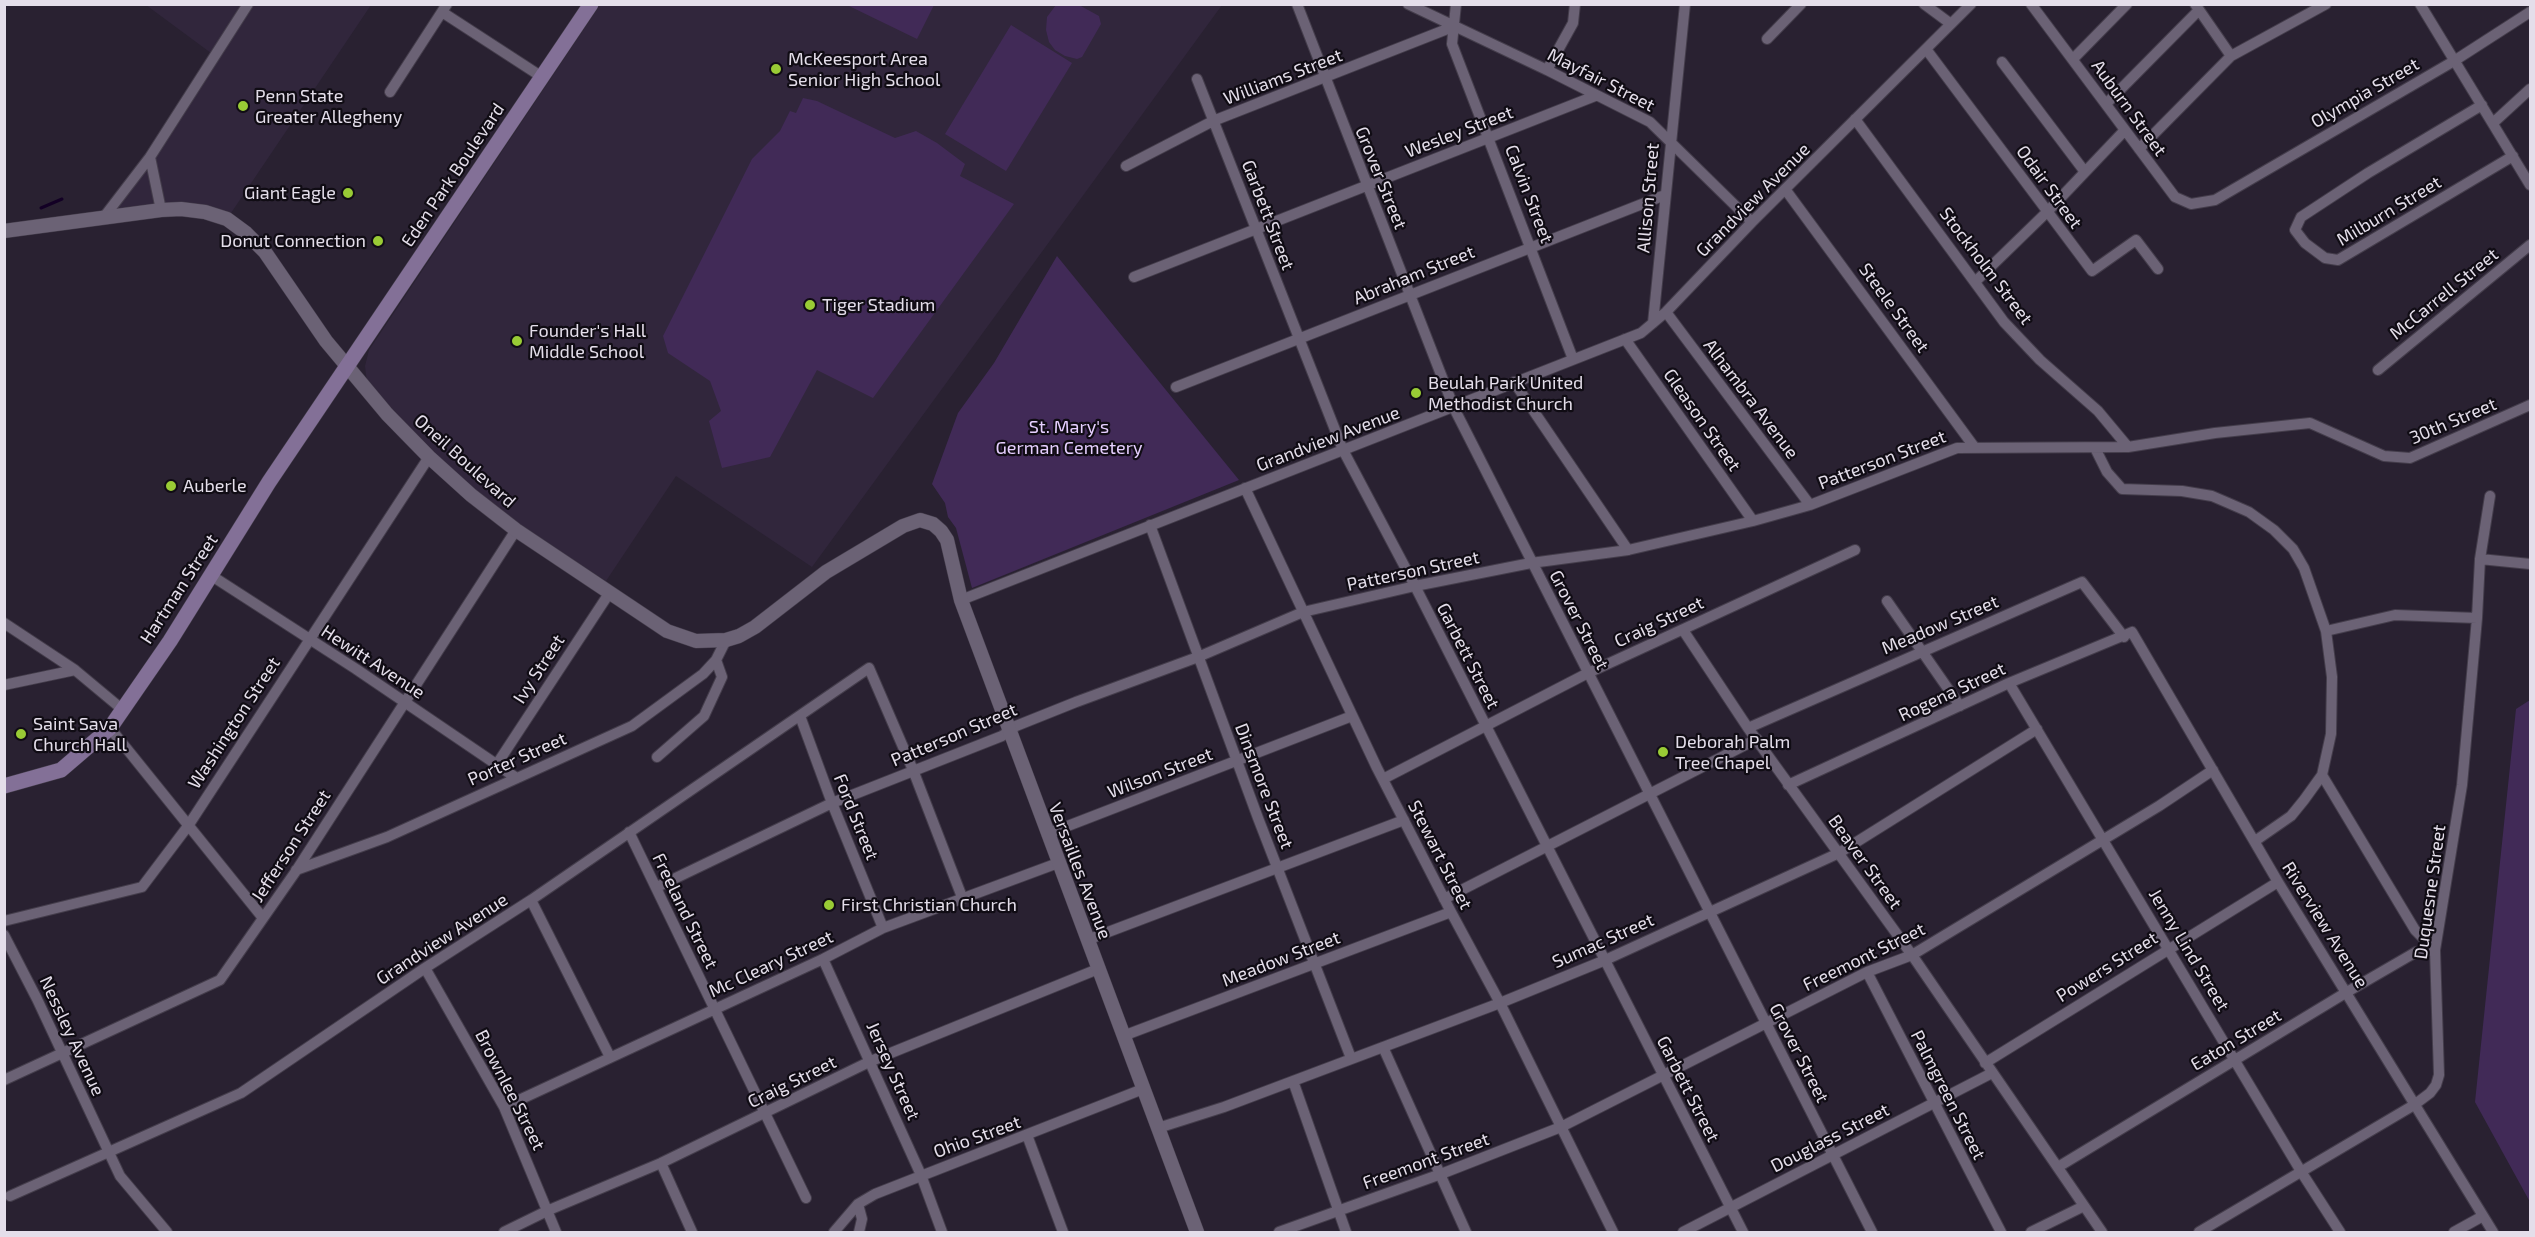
<!DOCTYPE html>
<style>
body{margin:0}
#map{position:relative;width:2535px;height:1237px;overflow:hidden;background:#292131;font-family:"Exo 2",sans-serif}
canvas{display:block}
.frame{position:absolute;inset:0;border:6px solid #e4deea;pointer-events:none}
</style>
<div id="map">
<canvas width="2535" height="1237"></canvas>
<div class="frame"></div>
</div>
<script>
const context = document.querySelector('canvas').getContext('2d');
context.lineJoin = 'round';
function fillPath(path, color) { context.fillStyle = color; context.fill(path, 'evenodd'); }
const shape = rows => new Path2D(rows.map(r => 'M' + r).join(''));
function strokePath(path, color, width, dash) { context.strokeStyle = color; context.lineWidth = width; context.lineCap = dash ? 'butt' : 'round'; context.setLineDash(dash || []); context.stroke(path); }
function drawText(font, color, halo, rows, align = 'center') {
  context.font = font + ' "Exo 2",sans-serif'; context.lineWidth = 4.5; context.setLineDash([]); context.textBaseline = 'middle'; context.strokeStyle = halo; context.fillStyle = color; for (const [text, x, y, turn = 0] of rows) {
    context.save(); context.translate(x, y); context.rotate((+turn || 0) * Math.PI / 180); context.textAlign = isNaN(turn) ? turn : align; if (halo) context.strokeText(text, 0, 0); context.fillText(text, 0, 0); context.restore();
  }
}
const built = shape([
 [146,5,371,5,227,219,205,212,104,217,215,56],
 [600,5,1222,5,812,567,676,476,606,581,549,545,492,505,446,464,367,383,365,366,369,350]
]);
const green = shape([
 [847,5,934,5,917,39],
 [1056,5,1079,5,1099,16,1101,24,1082,57,1077,59,1065,56,1055,50,1049,42,1046,30,1047,17],
 [1011,25,1072,63,1006,171,945,134],
 [803,98,817,101,895,138,916,131,937,143,965,164,960,176,1014,204,873,398,817,370,770,457,722,468,709,421,721,411,710,381,668,353,663,336,752,159,780,131,790,111,796,113],
 [1057,256,1239,480,972,588,956,528,948,517,945,503,932,484,958,413,994,363],
 [2530,700,2530,1202,2475,1102,2516,709]
]);
const stream = shape([
 [41,208,62,199]
]);
const minor = shape([
 [1297,4,1454,408,1872,1232],
 [1408,4,1547,70,1650,122,1752,222],
 [1456,4,1452,44,1573,359],
 [1924,4,1951,24],
 [2031,4,2175,197,2191,204,2215,200,2454,61,2530,12],
 [2195,4,2231,56],
 [2420,4,2530,185],
 [442,12,542,77],
 [1767,39,1801,4],
 [1926,49,2092,271,2136,240,2158,269],
 [2073,59,2127,4],
 [2002,62,2085,172],
 [1547,70,1573,23,1575,4],
 [1197,79,1343,450,1415,586,1743,1232],
 [390,92,447,4],
 [2106,104,2199,10],
 [2482,105,2368,173,2301,217,2295,230,2305,243,2325,258,2338,260,2513,156],
 [1855,119,2004,322,2040,360,2098,411,2128,447],
 [2493,123,2530,89],
 [2139,149,2231,56,2326,4],
 [150,157,161,210],
 [1126,166,1213,121,1455,26],
 [1785,189,1975,448],
 [104,217,150,157,248,4],
 [1134,277,1595,96],
 [1975,282,2048,211,2125,130],
 [1666,312,1810,505],
 [1653,323,1685,4],
 [1625,339,1753,521],
 [2378,370,2530,245],
 [1514,382,1628,550],
 [1176,387,1665,195],
 [2095,448,2107,472,2122,489,2182,491,2212,496,2226,502,2249,512,2274,530,2293,549,2304,568,2326,631,2332,677,2331,734,2322,775,2304,800,2291,816,2255,841],
 [1245,488,1377,768,1451,912,1500,1003,1613,1232],
 [1150,525,1258,818,1351,1058],
 [2480,559,2530,564],
 [212,576,356,669,515,777],
 [961,600,1641,333,1666,312,1752,222,1971,4],
 [1887,601,1960,706],
 [4,623,75,670,123,710],
 [1683,630,1748,728,1912,955,2102,1232],
 [2326,631,2395,615,2477,618],
 [2009,683,2302,1173,2340,1232],
 [4,685,75,670],
 [800,716,832,803,883,928],
 [110,728,263,918],
 [1748,728,2082,582,2124,637],
 [657,757,704,716,722,677,716,660],
 [497,764,610,592],
 [2322,775,2415,930,2435,950],
 [1383,779,1588,673,1855,550],
 [1788,785,2009,683,2132,632,2278,882,2493,1232],
 [629,832,806,1198],
 [1047,834,1352,716],
 [296,870,387,837,632,726,703,674,716,660,726,640],
 [657,887,832,803,1002,736,1016,726,1076,702,1198,657,1303,612,1415,586,1531,563,1628,550,1753,521,1810,505,1957,448,2128,447,2215,433,2310,423,2384,456,2410,458,2530,405],
 [1444,899,1757,739],
 [531,900,610,1057],
 [4,921,142,887,188,826,429,457],
 [4,935,37,999,120,1176,167,1232],
 [1087,940,1404,820],
 [823,959,921,1175,942,1232],
 [425,968,504,1107,556,1232],
 [1867,972,2001,1232],
 [1123,1036,1451,912],
 [1383,1047,1466,1232],
 [1985,1063,2278,882],
 [4,1080,220,980,296,871,516,530],
 [1293,1081,1346,1232],
 [504,1107,823,959,883,928,1058,863],
 [1158,1128,1224,1107,1500,1003,1603,961,1839,853,2037,729],
 [1027,1135,1063,1232],
 [661,1163,692,1232],
 [2058,1167,2347,992,2416,952,2435,950],
 [10,1196,241,1093,425,968,531,900,869,668,913,770,962,897],
 [858,1204,862,1219,859,1232],
 [504,1232,549,1210,661,1163,871,1061,1098,969],
 [834,1232,858,1204,875,1194,1143,1089],
 [1279,1232,1441,1174,1561,1127,1867,972,1912,955,2159,806,2213,770],
 [1683,1232,1992,1073],
 [2031,1232,2084,1206],
 [2199,1232,2414,1105,2430,1093,2436,1085,2439,1075,2435,950,2462,785,2477,618,2480,559,2490,496],
 [2454,1232,2483,1216]
]);
const tertiary = shape([
 [4,231,161,210,181,209,205,212,227,219,246,233,265,252,326,341,387,414,429,457,471,495,516,530,667,631,696,641,726,640,739,636,755,627,826,572,903,526,920,520,933,524,941,531,947,540,961,600,1197,1232]
]);
const secondary = shape([
 [4,786,61,770,110,728,170,641,269,482,591,4]
]);
const markers = [
 [776,69,6,"#99cb35"],
 [243,106,6,"#99cb35"],
 [348,193,6,"#99cb35"],
 [378,241,6,"#99cb35"],
 [810,305,6,"#99cb35"],
 [517,341,6,"#99cb35"],
 [1416,393,6,"#99cb35"],
 [171,486,6,"#99cb35"],
 [21,734,6,"#99cb35"],
 [1663,752,6,"#99cb35"],
 [829,905,6,"#99cb35"]
];
const poiNames = [
 ["McKeesport Area",788,59],
 ["Senior High School",788,80],
 ["Penn State",255,96],
 ["Greater Allegheny",255,117],
 ["Giant Eagle",336,193,"right"],
 ["Donut Connection",366,241,"right"],
 ["Tiger Stadium",822,305],
 ["Founder's Hall",529,331],
 ["Middle School",529,352],
 ["Beulah Park United",1428,383],
 ["Methodist Church",1428,404],
 ["Auberle",183,486],
 ["Saint Sava",33,724],
 ["Church Hall",33,745],
 ["Deborah Palm",1675,742],
 ["Tree Chapel",1675,763],
 ["First Christian Church",841,905]
];
const streetNames = [
 ["Williams Street",1283,77,-21],
 ["Mayfair Street",1601,80,27],
 ["Olympia Street",2365,93,-30],
 ["Auburn Street",2129,108,54],
 ["Wesley Street",1459,132,-21],
 ["Eden Park Boulevard",453,175,-56],
 ["Grover Street",1381,178,68],
 ["Odair Street",2049,187,54],
 ["Calvin Street",1529,194,69],
 ["Allison Street",1648,198,-85],
 ["Grandview Avenue",1753,200,-45],
 ["Milburn Street",2389,211,-31],
 ["Garbett Street",1268,215,69],
 ["Stockholm Street",1986,266,53],
 ["Abraham Street",1414,275,-22],
 ["McCarrell Street",2444,294,-39],
 ["Steele Street",1894,308,54],
 ["Alhambra Avenue",1751,399,53],
 ["Gleason Street",1702,420,55],
 ["30th Street",2453,421,-23],
 ["Grandview Avenue",1328,439,-21],
 ["Patterson Street",1882,460,-21],
 ["Oneil Boulevard",465,461,42],
 ["Patterson Street",1413,571,-12],
 ["Hartman Street",179,589,-57],
 ["Grover Street",1579,620,63],
 ["Craig Street",1659,622,-25],
 ["Meadow Street",1940,625,-23],
 ["Garbett Street",1468,656,63],
 ["Hewitt Avenue",373,662,33],
 ["Ivy Street",539,669,-57],
 ["Rogena Street",1952,692,-25],
 ["Washington Street",234,723,-57],
 ["Patterson Street",954,735,-23],
 ["Porter Street",517,759,-24],
 ["Wilson Street",1160,773,-21],
 ["Dinsmore Street",1264,786,69],
 ["Ford Street",856,817,68],
 ["Jefferson Street",291,846,-57],
 ["Stewart Street",1440,855,63],
 ["Beaver Street",1865,862,54],
 ["Versailles Avenue",1080,871,69],
 ["Duquesne Street",2430,892,-82],
 ["Freeland Street",685,911,64],
 ["Riverview Avenue",2325,925,58],
 ["Grandview Avenue",442,939,-33],
 ["Sumac Street",1603,941,-24],
 ["Jenny Lind Street",2189,950,59],
 ["Freemont Street",1864,957,-26],
 ["Meadow Street",1281,959,-21],
 ["Mc Cleary Street",771,964,-25],
 ["Powers Street",2107,967,-32],
 ["Nessley Avenue",72,1036,65],
 ["Eaton Street",2236,1040,-31],
 ["Grover Street",1799,1053,63],
 ["Jersey Street",893,1071,66],
 ["Craig Street",792,1082,-26],
 ["Garbett Street",1688,1089,63],
 ["Brownlee Street",510,1090,63],
 ["Palmgreen Street",1948,1095,63],
 ["Ohio Street",977,1137,-20],
 ["Douglass Street",1830,1138,-27],
 ["Freemont Street",1426,1161,-20]
];
const parkNames = [
 ["St. Mary's",1069,427],
 ["German Cemetery",1069,448]
];
fillPath(built, '#31263c');
fillPath(green, '#412a57');
strokePath(stream, '#130025', 3);
strokePath(minor, '#443d4b', 12);
strokePath(tertiary, '#443d4b', 15);
strokePath(secondary, '#443d4b', 16);
strokePath(minor, '#6b6275', 10);
strokePath(tertiary, '#6b6275', 14);
strokePath(secondary, '#837097', 15);
for (const [x, y, r, color] of markers) { const dot = new Path2D(); dot.arc(x, y, r, 0, 2 * Math.PI); context.fillStyle = color; context.fill(dot); strokePath(dot, '#100c14', 2); }
drawText('18px', '#e4deea', '#100c14', poiNames, 'left');
drawText('18px', '#e4deea', '#100c14', streetNames);
drawText('18px', '#e6cfff', '#100c14', parkNames);
</script>
